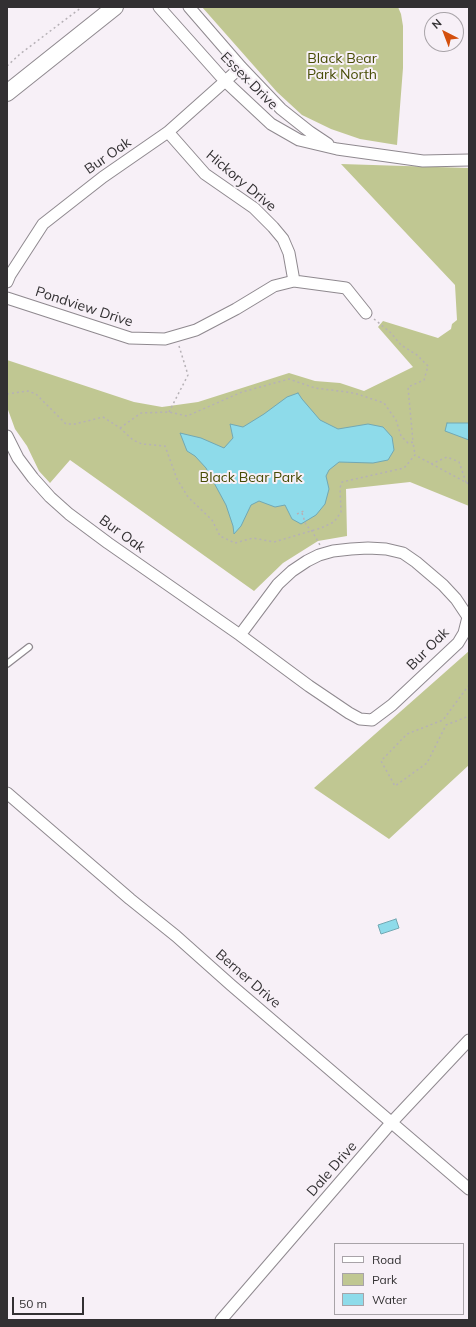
<!DOCTYPE html>
<style>
body{margin:0}
#map{position:relative;width:476px;height:1327px;overflow:hidden;background:#f7f0f7;font-family:Mulish,sans-serif}
canvas{display:block}
.frame{position:absolute;inset:0;border:8px solid #323032;pointer-events:none}
.legend{position:absolute;left:334px;top:1243px;width:130px;height:72px;box-sizing:border-box;background:#f7f0f7;border:1px solid #a8a3a8;margin:0;padding:5px 7px;list-style:none;font-size:12px;color:#323032}
.legend li{display:flex;align-items:center;gap:8px;height:20px}
.legend b{width:20px;border:1px solid #a8a3a8}
.north{position:absolute;left:424px;top:12px;width:40px;height:40px;box-sizing:border-box;background:#f7f0f7;border:1px solid #a8a3a8;border-radius:50%;rotate:318deg;font-size:11px;font-weight:700;line-height:16px;text-align:center;color:#323032}
.north::after{content:'';display:block;margin:auto;width:14px;height:18px;background:#d44f0d;clip-path:polygon(50% 0,100% 100%,50% 72%,0 100%)}
.scale{position:absolute;left:12px;top:1297px;width:72px;height:18px;box-sizing:border-box;border:2px solid #323032;border-top:0;padding-left:5px;font-size:12px;line-height:14px;white-space:nowrap;color:#323032;-webkit-text-stroke:3px #f7f0f7;paint-order:stroke}
</style>
<div id="map">
<canvas width="476" height="1327"></canvas>
<div class="frame"></div>
<ul class="legend">
<li><b style="height:5px;background:#fff"></b>Road</li>
<li><b style="height:11px;background:#c0c792"></b>Park</li>
<li><b style="height:11px;background:#8edbea"></b>Water</li>
</ul>
<div class="north">N</div>
<div class="scale">50 m</div>
</div>
<script>
const context = document.querySelector('canvas').getContext('2d');
context.lineJoin = 'round';
function fillPath(path, color) { context.fillStyle = color; context.fill(path, 'evenodd'); }
const shape = rows => new Path2D(rows.map(r => 'M' + r).join(''));
function strokePath(path, color, width, dash) { context.strokeStyle = color; context.lineWidth = width; context.lineCap = dash ? 'butt' : 'round'; context.setLineDash(dash || []); context.stroke(path); }
function drawText(font, color, halo, rows, align = 'center') {
  context.font = font + ' Mulish,sans-serif'; context.lineWidth = 4; context.setLineDash([]); context.textBaseline = 'middle'; context.strokeStyle = halo; context.fillStyle = color; for (const [text, x, y, turn = 0] of rows) {
    context.save(); context.translate(x, y); context.rotate((+turn || 0) * Math.PI / 180); context.textAlign = isNaN(turn) ? turn : align; if (halo) context.strokeText(text, 0, 0); context.fillText(text, 0, 0); context.restore();
  }
}
const green = shape([
 [202,7,398,7,401,14,403,26,403,68,397,145,360,139,331,129,302,115,277,92],
 [341,164,469,168,469,506,410,482,346,489,347,536,318,541,283,563,254,591,70,460,50,483,39,471,27,446,15,429,7,407,7,360,134,402,162,407,198,402,289,373,315,381,340,383,364,391,413,367,378,327,383,321,438,338,451,329,452,324,457,320,455,285],
 [469,651,469,765,389,839,314,788]
]);
const water = shape([
 [298,393,302,399,320,420,338,429,368,424,383,427,392,437,394,450,388,460,373,463,339,462,329,470,326,476,329,489,325,504,316,515,301,524,292,519,285,505,275,507,259,501,251,505,241,526,234,534,233,526,226,505,206,468,195,456,187,451,180,433,201,438,224,448,233,438,230,424,243,427,264,414,287,397,298,393],
 [447,423,469,423,469,440,445,431,447,423],
 [396,919,399,928,381,934,378,925,396,919]
]);
const path = shape([
 [7,66,20,54,82,7],
 [374,319,391,333,401,345,417,355,428,366,424,380,408,387,413,442],
 [7,394,28,391,36,394,66,424,75,424,103,417,120,428,133,440,142,444,165,446,177,479,188,497,212,520,220,536,235,543,253,538,274,542,321,528,334,522,341,512,340,488,342,482,404,468,415,455,469,484],
 [169,412,188,375,179,346],
 [120,428,141,413,169,412,187,416,242,392,289,379,315,388,354,393,384,403,396,420,401,436,408,443,413,442,415,455],
 [431,464,447,457,459,462,466,482,469,480],
 [302,513,306,525,312,531,320,545],
 [297,514,306,510],
 [469,685,443,720,407,734,381,761,395,786,427,763,446,725,469,716]
]);
const lane = shape([
 [7,664,29,647]
]);
const street = shape([
 [159,7,225,81,271,124,299,140,337,149,423,161,469,160],
 [189,7,241,67,281,109,310,132,328,144],
 [168,132,205,174,254,208,273,227,283,239,289,253,294,281],
 [7,282,10,275,43,224,103,177,168,132,241,67],
 [7,298,130,338,165,339,196,330,236,309,274,286,294,281,346,288,366,313],
 [7,436,18,458,33,478,50,497,69,514,108,543,240,635,309,686,349,713,360,719,372,720,392,705,458,643,464,633,468,617,456,599,443,585,416,562,403,553,386,549,368,548,351,549,333,551,319,555,307,561,292,571,278,584,240,635],
 [7,793,130,899,176,936,231,985,469,1189],
 [221,1320,391,1123,469,1040]
]);
const secondary = shape([
 [7,93,115,7]
]);
const parkNames = [
 ["Black Bear",342,59],
 ["Park North",342,75],
 ["Black Bear Park",251,478]
];
const streetNames = [
 ["Essex Drive",249,81,45],
 ["Bur Oak",108,156,-35],
 ["Hickory Drive",241,181,40],
 ["Pondview Drive",84,307,18],
 ["Bur Oak",122,534,36],
 ["Bur Oak",428,649,-45],
 ["Berner Drive",248,979,41],
 ["Dale Drive",332,1169,-49]
];
fillPath(green, '#c0c792');
fillPath(water, '#8edbea');
strokePath(water, '#72a8b3', 1);
strokePath(lane, '#8f898f', 8);
strokePath(street, '#8f898f', 13);
strokePath(secondary, '#8f898f', 18);
strokePath(path, '#b6b1b6', 1.5, [2, 3]);
strokePath(lane, '#fff', 5.5);
strokePath(street, '#fff', 11);
strokePath(secondary, '#fff', 16);
drawText('14px', '#474c05', '#f7f0f7', parkNames);
drawText('14px', '#323032', '#f7f0f7', streetNames);
</script>
